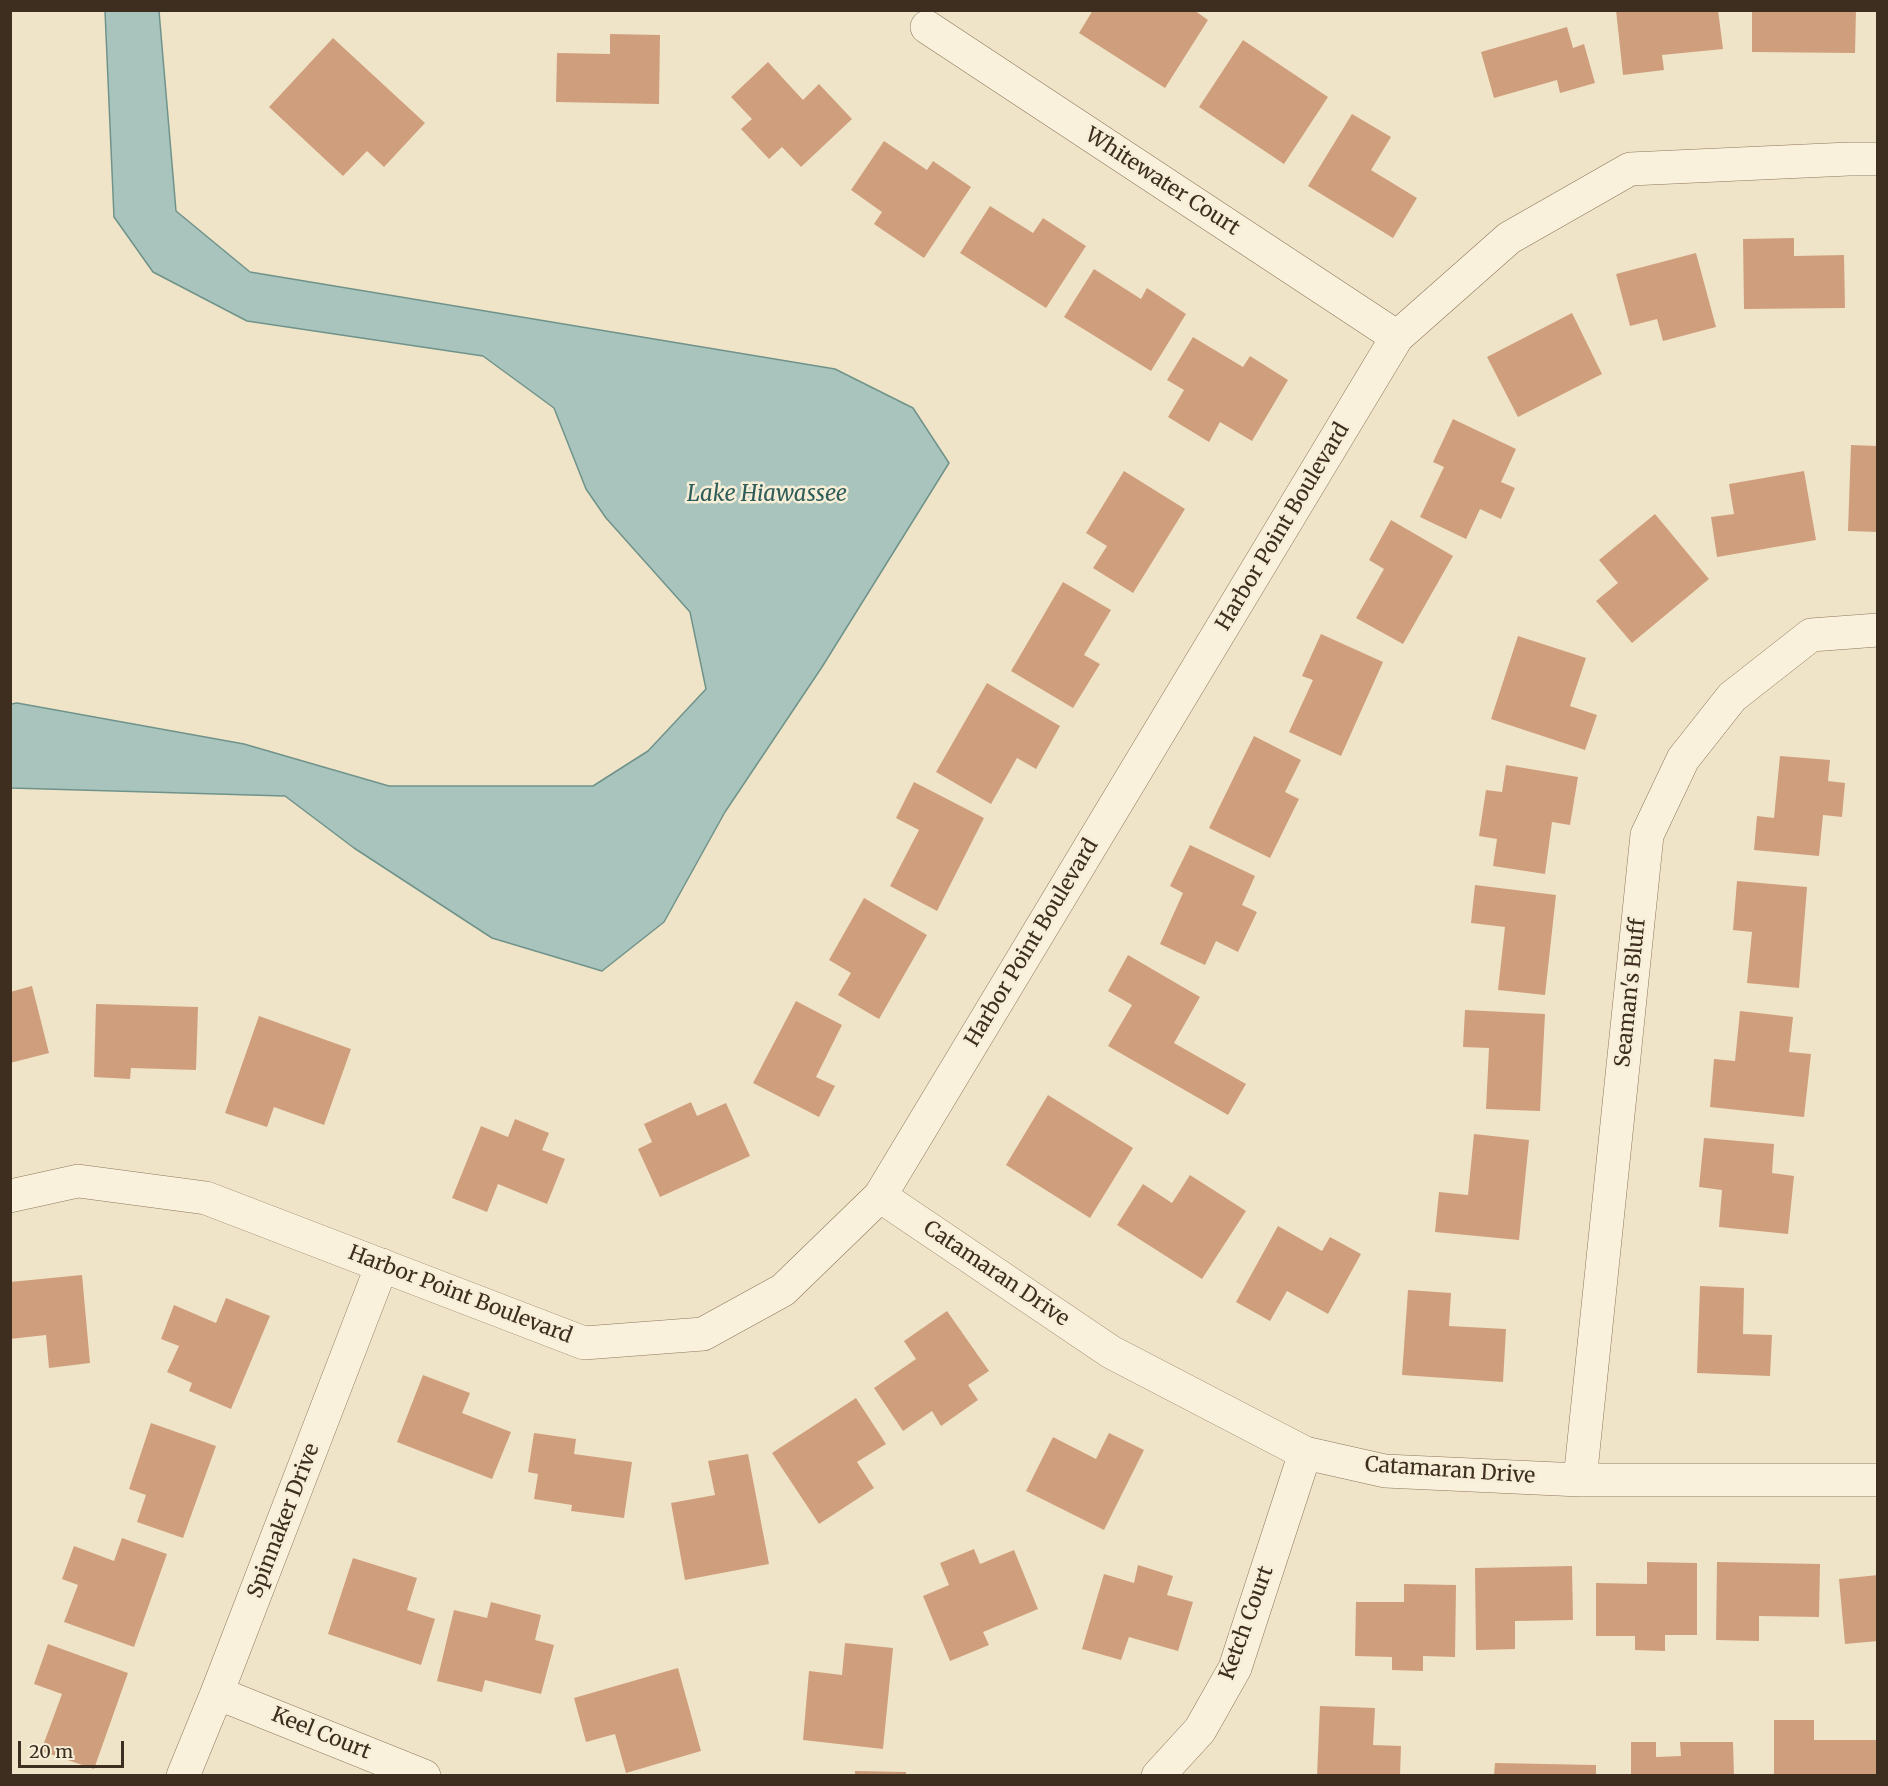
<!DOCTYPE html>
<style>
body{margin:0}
#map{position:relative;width:1888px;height:1786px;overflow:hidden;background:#f0e4c8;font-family:Merriweather,serif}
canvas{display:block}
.frame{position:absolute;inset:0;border:12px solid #3d2e20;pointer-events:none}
.scale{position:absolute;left:18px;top:1741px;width:106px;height:27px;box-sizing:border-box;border:3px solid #3d2e20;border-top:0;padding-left:8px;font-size:18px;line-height:21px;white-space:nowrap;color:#3d2e20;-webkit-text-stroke:4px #f7eed8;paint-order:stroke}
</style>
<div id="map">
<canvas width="1888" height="1786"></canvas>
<div class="frame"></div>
<div class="scale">20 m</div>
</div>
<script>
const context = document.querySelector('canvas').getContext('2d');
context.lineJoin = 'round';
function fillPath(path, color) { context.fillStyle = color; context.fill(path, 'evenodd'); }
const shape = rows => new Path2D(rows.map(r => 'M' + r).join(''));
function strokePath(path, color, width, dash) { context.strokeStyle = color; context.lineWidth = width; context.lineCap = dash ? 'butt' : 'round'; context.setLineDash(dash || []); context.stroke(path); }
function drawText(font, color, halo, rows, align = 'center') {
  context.font = font + ' Merriweather,serif'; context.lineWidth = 5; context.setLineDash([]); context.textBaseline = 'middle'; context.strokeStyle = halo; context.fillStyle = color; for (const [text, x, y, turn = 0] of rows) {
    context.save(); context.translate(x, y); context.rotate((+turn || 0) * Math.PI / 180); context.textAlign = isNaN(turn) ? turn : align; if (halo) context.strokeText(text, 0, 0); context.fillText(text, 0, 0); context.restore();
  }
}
const water = shape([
 [105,11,159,11,176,211,250,272,835,369,913,408,949,463,822,667,725,812,664,922,602,971,492,938,354,848,285,796,11,788,11,704,17,703,244,744,389,786,593,786,648,751,706,689,690,612,606,518,586,489,554,408,483,356,247,321,153,272,114,217,105,11]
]);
const building = shape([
 [1093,10,1194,10,1208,20,1165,88,1079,33],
 [1616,10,1718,10,1723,49,1662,55,1664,70,1623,75],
 [1752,10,1856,10,1855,53,1752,52],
 [1567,27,1573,48,1584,44,1595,83,1560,93,1557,80,1494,98,1481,52],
 [610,34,660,35,659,104,556,102,557,53,610,54],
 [333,38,425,123,384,167,367,151,343,176,269,107],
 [1243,40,1328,97,1284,164,1199,107],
 [768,62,803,100,819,84,852,119,801,167,782,147,769,159,741,129,752,119,731,97],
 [1352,114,1391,137,1371,170,1417,198,1393,238,1308,186],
 [884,141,927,170,933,161,971,187,924,258,874,224,882,212,851,190],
 [990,206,1033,233,1043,218,1086,246,1046,308,960,253],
 [1794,238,1794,256,1844,255,1845,308,1744,309,1743,239],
 [1696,253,1716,327,1663,341,1657,319,1630,326,1616,274],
 [1094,269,1141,299,1147,288,1186,314,1151,371,1064,317],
 [1572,313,1602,374,1518,417,1487,357],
 [1193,337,1243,367,1250,356,1288,380,1252,441,1220,422,1209,442,1168,417,1184,390,1167,380],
 [1453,419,1516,449,1501,482,1515,488,1501,519,1480,509,1466,539,1420,517,1444,467,1433,462],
 [1851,445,1878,446,1878,532,1848,531],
 [1124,471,1185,509,1133,593,1093,568,1107,546,1086,533],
 [1804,471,1816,540,1717,557,1711,517,1734,514,1729,484],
 [1655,514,1709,579,1632,643,1596,601,1618,583,1599,560],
 [1391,520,1453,556,1403,644,1356,618,1384,569,1369,560],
 [1063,582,1111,610,1084,655,1100,664,1073,708,1011,671],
 [1321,634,1383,662,1341,756,1289,732,1313,680,1302,676],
 [1518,636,1586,658,1570,706,1597,715,1585,750,1491,719],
 [987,683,1060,726,1036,769,1017,758,991,804,936,772],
 [1254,736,1301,760,1285,792,1299,799,1270,858,1209,828],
 [1780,756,1830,760,1828,781,1845,783,1842,817,1823,815,1819,856,1754,850,1757,816,1774,818],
 [1506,765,1578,777,1570,825,1552,822,1545,874,1493,866,1497,839,1479,836,1486,790,1502,792],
 [914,782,984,818,937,911,890,886,919,830,896,818],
 [1190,845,1255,876,1242,905,1257,912,1238,952,1216,941,1205,965,1160,944,1183,893,1170,886],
 [1737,881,1807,887,1799,988,1747,983,1752,932,1733,930],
 [1475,885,1556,895,1545,995,1498,990,1505,927,1471,923],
 [864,898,927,935,879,1019,838,995,851,973,829,960],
 [1128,955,1200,997,1174,1043,1246,1084,1228,1115,1108,1046,1132,1005,1108,991],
 [32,986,49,1053,10,1063,10,992],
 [796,1001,842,1025,816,1077,835,1086,819,1117,753,1083],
 [96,1004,198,1007,196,1070,131,1068,130,1079,94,1077],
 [1465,1010,1545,1014,1540,1111,1486,1109,1489,1048,1463,1047],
 [1740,1011,1793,1017,1789,1052,1811,1054,1804,1117,1710,1107,1714,1059,1735,1061],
 [259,1016,351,1049,324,1125,274,1107,267,1127,225,1113],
 [1048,1095,1133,1148,1090,1218,1006,1165],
 [691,1102,697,1116,726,1103,750,1156,660,1197,638,1149,652,1142,644,1124],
 [515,1119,549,1133,542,1150,565,1159,547,1204,498,1184,487,1212,452,1198,481,1126,508,1137],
 [1474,1134,1529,1140,1519,1240,1435,1232,1439,1192,1468,1195],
 [1704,1138,1774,1144,1772,1173,1794,1176,1788,1234,1719,1227,1722,1190,1699,1187],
 [1190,1175,1246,1211,1202,1279,1117,1225,1143,1184,1172,1203],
 [1278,1226,1322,1251,1330,1237,1361,1254,1328,1314,1287,1291,1270,1321,1236,1302],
 [82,1275,90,1363,49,1368,46,1335,10,1339,10,1282],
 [1700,1286,1744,1288,1743,1334,1772,1335,1770,1376,1697,1373],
 [1408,1290,1451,1293,1449,1326,1506,1329,1503,1382,1402,1375],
 [226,1298,270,1316,231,1409,189,1391,192,1383,167,1372,179,1346,161,1339,174,1305,216,1323],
 [947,1311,989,1371,968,1385,978,1400,941,1426,932,1411,903,1431,874,1388,916,1359,904,1341],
 [423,1375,470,1393,462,1413,511,1432,492,1479,397,1442],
 [856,1398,886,1444,857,1462,874,1488,819,1524,772,1453],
 [151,1423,216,1446,183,1538,137,1522,146,1495,129,1489],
 [534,1433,576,1439,574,1454,632,1462,624,1518,571,1511,572,1505,534,1499,538,1474,528,1472],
 [1109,1433,1144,1450,1104,1530,1026,1491,1053,1437,1096,1459],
 [748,1454,769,1564,685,1580,671,1503,715,1495,708,1461],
 [122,1538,167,1554,134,1647,64,1622,78,1585,62,1579,74,1546,114,1561],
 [974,1549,980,1564,1014,1550,1038,1609,983,1632,989,1645,950,1661,923,1596,949,1585,940,1563],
 [353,1558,417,1578,407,1610,435,1619,421,1665,328,1634],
 [1647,1562,1697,1563,1697,1635,1665,1635,1665,1651,1635,1650,1635,1636,1596,1636,1596,1583,1647,1584],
 [1717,1562,1820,1564,1819,1617,1759,1616,1759,1641,1716,1640],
 [1138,1565,1173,1576,1167,1595,1193,1602,1178,1651,1129,1637,1121,1660,1082,1649,1104,1574,1134,1583],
 [1572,1566,1573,1620,1515,1621,1515,1649,1476,1650,1475,1568],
 [1878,1575,1878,1641,1845,1644,1839,1579],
 [1404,1584,1456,1585,1455,1657,1423,1656,1423,1671,1392,1670,1392,1657,1355,1656,1356,1602,1404,1602],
 [491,1602,541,1615,535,1640,554,1645,541,1694,485,1680,482,1692,437,1681,454,1610,487,1618],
 [845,1643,893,1648,883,1749,803,1740,809,1671,842,1675],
 [48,1644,128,1673,94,1769,41,1751,62,1694,34,1684],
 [678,1668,701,1751,626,1773,615,1734,586,1742,574,1698],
 [1320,1706,1375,1708,1373,1745,1401,1746,1400,1776,1317,1776],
 [1774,1720,1814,1720,1814,1740,1877,1740,1877,1776,1774,1776],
 [1631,1742,1656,1742,1656,1757,1681,1756,1680,1742,1733,1742,1734,1776,1631,1776],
 [1495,1763,1596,1765,1596,1776,1494,1776],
 [855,1771,906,1772,906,1776,855,1776]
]);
const street = shape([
 [927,27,1397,337],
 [10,1196,78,1181,206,1198,584,1343,703,1334,783,1290,880,1196,1397,337,1509,238,1630,169,1849,159,1878,159],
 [880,1196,1111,1352,1305,1453,1385,1471,1580,1480,1878,1480],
 [1580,1480,1647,835,1683,759,1732,697,1811,635,1878,630],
 [217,1693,424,1776],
 [183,1776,217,1693,382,1265],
 [1158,1776,1200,1730,1235,1668,1305,1453]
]);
const streetNames = [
 ["Whitewater Court",1162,182,33],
 ["Harbor Point Boulevard",1283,527,-59],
 ["Harbor Point Boulevard",1032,943,-59],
 ["Seaman's Bluff",1631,993,-84],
 ["Catamaran Drive",996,1274,34],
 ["Harbor Point Boulevard",460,1295,21],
 ["Catamaran Drive",1450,1471,4],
 ["Spinnaker Drive",284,1521,-69],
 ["Ketch Court",1247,1623,-70],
 ["Keel Court",321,1734,22]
];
const waterNames = [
 ["Lake Hiawassee",767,495]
];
fillPath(water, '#a9c4bc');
strokePath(water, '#6f938a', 1.5);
fillPath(building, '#cf9f7d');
strokePath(street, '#8d765c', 34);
strokePath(street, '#faf1dc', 33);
drawText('21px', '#3d2e20', '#f7eed8', streetNames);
drawText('italic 22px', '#2f5d5a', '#f7eed8', waterNames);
</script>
